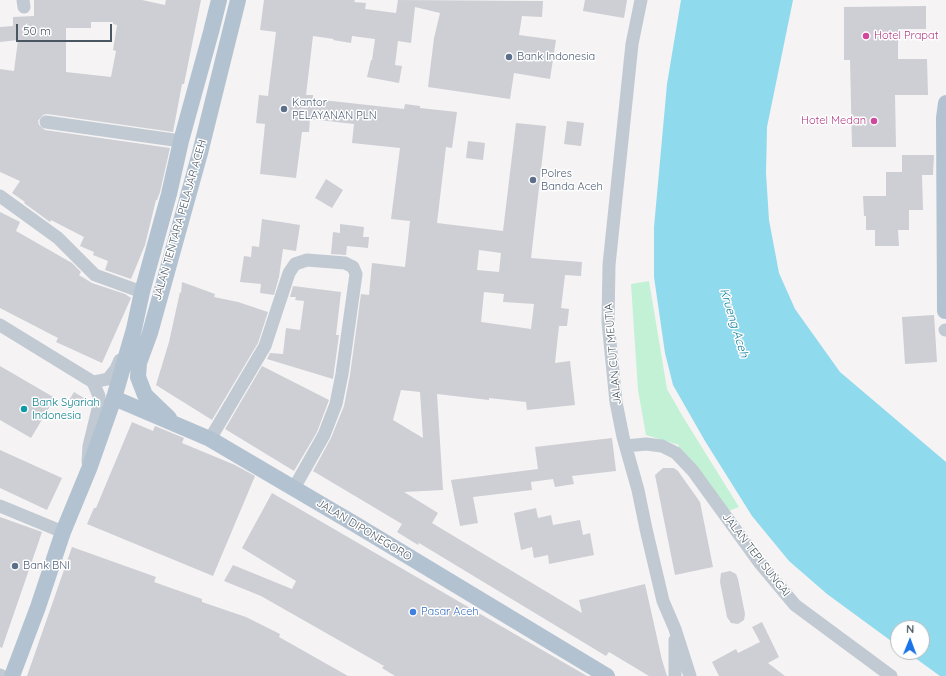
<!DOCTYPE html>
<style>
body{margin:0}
#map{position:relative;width:946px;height:676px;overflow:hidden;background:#f5f3f3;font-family:Quicksand,sans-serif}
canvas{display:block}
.north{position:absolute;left:890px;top:620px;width:40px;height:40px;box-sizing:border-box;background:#fff;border:1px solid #b7bbc0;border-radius:50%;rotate:1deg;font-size:11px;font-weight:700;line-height:16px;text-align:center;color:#4a5661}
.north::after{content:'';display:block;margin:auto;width:14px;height:18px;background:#1a73e8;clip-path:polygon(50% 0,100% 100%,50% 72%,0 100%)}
.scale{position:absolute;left:16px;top:24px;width:96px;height:18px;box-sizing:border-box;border:2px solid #4a5661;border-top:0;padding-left:5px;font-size:12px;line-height:14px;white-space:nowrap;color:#4a5661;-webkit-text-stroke:3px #fff;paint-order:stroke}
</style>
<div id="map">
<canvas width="946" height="676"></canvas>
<div class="north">N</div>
<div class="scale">50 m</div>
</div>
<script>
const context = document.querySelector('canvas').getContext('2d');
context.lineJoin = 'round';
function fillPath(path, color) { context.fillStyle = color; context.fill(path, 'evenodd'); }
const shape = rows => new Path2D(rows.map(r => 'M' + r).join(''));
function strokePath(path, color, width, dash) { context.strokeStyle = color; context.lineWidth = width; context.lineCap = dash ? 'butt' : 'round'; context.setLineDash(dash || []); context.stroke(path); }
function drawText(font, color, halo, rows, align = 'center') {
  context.font = font + ' Quicksand,sans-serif'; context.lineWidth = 3; context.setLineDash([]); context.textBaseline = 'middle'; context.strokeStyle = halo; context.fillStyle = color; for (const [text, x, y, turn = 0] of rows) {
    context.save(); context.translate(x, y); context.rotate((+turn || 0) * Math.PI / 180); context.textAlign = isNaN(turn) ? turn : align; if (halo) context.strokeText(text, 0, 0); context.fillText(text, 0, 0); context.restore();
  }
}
const green = shape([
 [649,281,667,389,683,417,739,507,718,515,675,456,679,445,646,435,638,390,631,284]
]);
const water = shape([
 [681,0,793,0,767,127,766,173,769,220,779,273,795,309,840,372,946,462,946,676,940,676,907,652,922,652,922,628,898,628,898,646,827,594,789,561,752,516,705,441,673,385,665,353,654,277,654,227,667,84]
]);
const building = shape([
 [34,0,142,0,165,5,166,0,201,0,184,84,182,84,173,132,47,114,43,115,38,121,39,125,45,130,170,148,160,192,157,200,156,200,145,245,131,279,105,270,108,261,93,255,94,252,80,246,84,237,51,220,50,222,24,203,25,202,12,193,20,181,0,172,0,69,14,71,18,40,0,42,0,27,13,26,13,17,34,16],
 [91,22,113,22,113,24,117,25,113,50,116,51,111,77,66,72,66,28,91,28],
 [264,0,355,0,354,2,366,3,365,9,396,13,398,0,543,1,542,17,522,16,519,35,556,40,550,79,514,73,510,99,428,87,434,38,440,13,415,7,411,43,398,41,395,65,402,66,399,83,367,77,371,60,372,60,375,39,352,36,351,43,333,40,334,39,313,36,306,95,313,95,313,99,404,109,405,104,420,106,420,108,457,112,452,148,446,147,437,223,503,231,516,123,546,126,531,258,582,262,581,276,565,275,561,308,569,309,567,326,559,326,555,363,570,361,575,405,527,410,526,402,489,398,489,400,437,394,443,490,404,492,438,513,432,523,582,613,579,600,645,584,662,660,667,676,649,676,609,652,606,656,419,543,418,545,397,532,402,524,313,471,331,438,344,406,350,375,361,294,369,295,372,263,405,267,410,221,391,219,400,148,352,143,354,124,310,119,309,132,302,132,296,178,260,174,265,124,256,123,259,95,268,96,276,32,260,30],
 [479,250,501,253,499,272,477,270],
 [484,292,504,294,503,302,534,304,531,329,481,322],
 [401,390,420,392,423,438,393,420],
 [585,0,627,0,624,18,583,11],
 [926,6,926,29,898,29,898,59,927,59,928,95,895,95,896,147,852,147,850,60,844,60,844,7],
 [567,121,584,123,581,146,564,144],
 [468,141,485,143,483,160,466,158],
 [902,155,934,155,933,175,922,175,923,210,909,210,909,230,898,230,899,246,875,246,875,230,866,230,866,216,864,216,863,196,886,196,886,172,902,172],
 [326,179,343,190,332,208,315,198],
 [0,212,20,222,16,231,72,263,81,272,79,275,92,283,125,294,131,298,102,363,56,342,58,338,0,308],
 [262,219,300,225,296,251,283,249,279,277,274,295,260,293,261,284,240,282,244,256,251,257,252,246,259,247],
 [340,224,364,227,363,237,369,237,368,248,347,246,346,255,331,254,333,232,340,233],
 [182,282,215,294,214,297,238,302,268,312,258,343,212,420,156,385,169,342,180,292,181,293],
 [293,286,341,292,336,335,339,335,333,379,267,359,270,353,283,354,286,328,300,330,304,301,295,300,296,297,290,297],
 [934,315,937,362,905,364,902,317],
 [0,366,55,398,31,438,0,420],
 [262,366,329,400,317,432,294,471,225,429],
 [74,392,84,398,78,408,68,402],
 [132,422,153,431,155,426,184,438,182,443,235,465,255,476,213,576,87,524,94,508,96,508],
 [612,438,616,471,572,476,574,484,555,487,553,479,531,482,532,490,473,497,478,523,460,526,451,480,538,469,535,447],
 [0,450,62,478,47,510,0,488],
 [663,468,674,468,678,471,700,502,713,567,675,575,655,475],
 [272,493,587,676,395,676,382,668,384,666,261,596,224,581,233,565,292,589,296,581,242,548],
 [536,508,538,518,551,515,553,525,580,520,583,535,590,533,594,555,549,564,548,555,534,558,532,547,521,550,514,513],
 [0,517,42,532,2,648,0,647],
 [72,547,156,577,154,582,202,599,202,602,246,617,280,634,279,637,348,676,27,676],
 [730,571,736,574,738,579,745,614,744,620,738,624,731,623,727,617,720,582,721,573],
 [762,622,779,657,768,663,785,676,719,676,712,662,736,649,738,653,760,642,752,627]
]);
const minor = shape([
 [23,0,24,7],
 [641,0,632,44,609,265,608,322,616,402,623,437,638,490,646,529,663,601,675,629,690,676],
 [46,122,181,141],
 [0,196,58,238,95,275,142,292],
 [0,325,93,382],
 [945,330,946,330],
 [93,382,108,379,116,369,120,360],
 [210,439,265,346,289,273,295,264,307,260,345,263,353,267,356,274,342,374,336,404,324,435,294,488],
 [626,446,646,444,662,446,676,453,693,471,759,562,795,605,891,676],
 [88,462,89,446,99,405,99,396,93,382],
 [0,506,63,532],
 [0,675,2,676],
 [675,676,675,640]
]);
const major = shape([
 [945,311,944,118,946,103],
 [114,398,210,439,358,526,607,676],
 [169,418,145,395,138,377,139,363,150,333,200,153,238,0],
 [12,676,38,607,63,532,89,469,114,398,134,329,142,292,169,194,181,141,211,32,219,0]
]);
const markers = [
 [866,36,4,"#d1479c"],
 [509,57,4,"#5c6f8a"],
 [284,109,4,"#5c6f8a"],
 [874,121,4,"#d1479c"],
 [533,180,4,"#5c6f8a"],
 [24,409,4,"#0f9aa8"],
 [15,566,4,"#5c6f8a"],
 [413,612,4,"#3f7fe0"]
];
const hotelNames = [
 ["Hotel Prapat",874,36],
 ["Hotel Medan",866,121,"right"]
];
const serviceNames = [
 ["Bank Indonesia",517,57],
 ["Kantor",292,103],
 ["PELAYANAN PLN",292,116],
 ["Polres",541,174],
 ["Banda Aceh",541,187],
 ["Bank BNI",23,566]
];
const streetNames = [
 ["JALAN TENTARA PELAJAR ACEH",180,220,-74],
 ["JALAN CUT MEUTIA",613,354,-95],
 ["JALAN DIPONEGORO",364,530,31],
 ["JALAN TEPI SUNGAI",756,555,52]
];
const cultureNames = [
 ["Bank Syariah",32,403],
 ["Indonesia",32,416]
];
const shopNames = [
 ["Pasar Aceh",421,612]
];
const waterNames = [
 ["Krueng Aceh",734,323,73]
];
fillPath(green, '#c3f1d5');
fillPath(water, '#90daee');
fillPath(building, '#cdcfd5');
strokePath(minor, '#c1cad2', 13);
strokePath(major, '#b3c2d1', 16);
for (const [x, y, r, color] of markers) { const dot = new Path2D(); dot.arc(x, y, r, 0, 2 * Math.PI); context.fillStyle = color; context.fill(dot); strokePath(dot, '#fff', 1.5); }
drawText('11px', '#b23c85', '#fff', hotelNames, 'left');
drawText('11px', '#4e5e75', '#fff', serviceNames, 'left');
drawText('11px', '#4a5661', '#fff', streetNames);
drawText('11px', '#0d838f', '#fff', cultureNames, 'left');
drawText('11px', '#366cbe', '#fff', shopNames, 'left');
drawText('italic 12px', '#0c7c9b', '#fff', waterNames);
</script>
